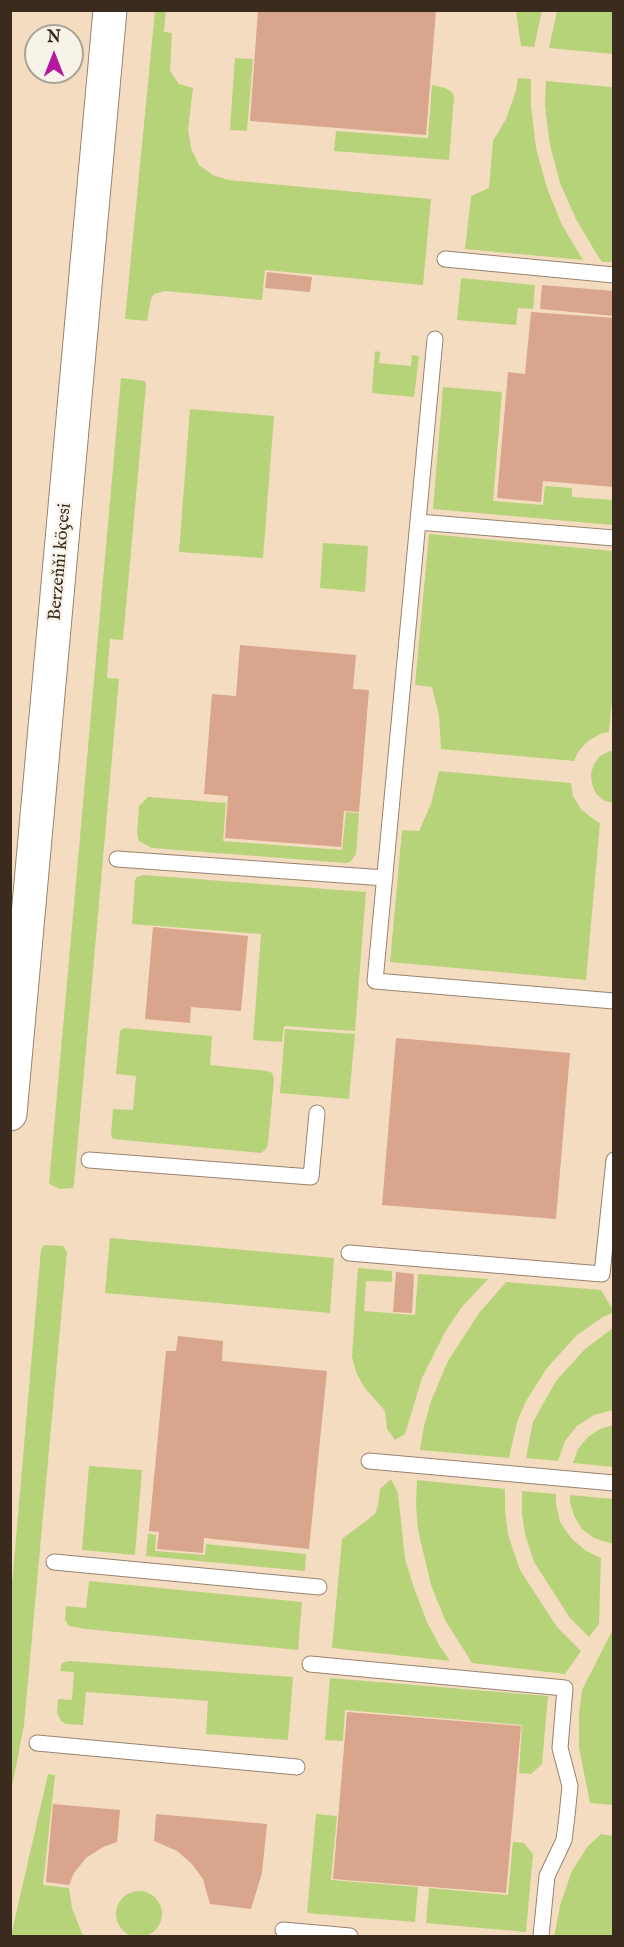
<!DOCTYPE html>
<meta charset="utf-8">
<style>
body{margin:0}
#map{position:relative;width:624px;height:1947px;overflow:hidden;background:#f4dcc0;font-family:"IM FELL English",serif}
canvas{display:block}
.frame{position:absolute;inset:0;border:12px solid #3b2a1e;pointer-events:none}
.north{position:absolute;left:24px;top:24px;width:60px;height:60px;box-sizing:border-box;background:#f7f3e8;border:2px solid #aca397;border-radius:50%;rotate:0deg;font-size:16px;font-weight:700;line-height:24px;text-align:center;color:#3b2a1e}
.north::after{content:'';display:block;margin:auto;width:21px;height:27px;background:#b5179e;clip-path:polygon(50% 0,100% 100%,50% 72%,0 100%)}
</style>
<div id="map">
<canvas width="624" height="1947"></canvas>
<div class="frame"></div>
<div class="north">N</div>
</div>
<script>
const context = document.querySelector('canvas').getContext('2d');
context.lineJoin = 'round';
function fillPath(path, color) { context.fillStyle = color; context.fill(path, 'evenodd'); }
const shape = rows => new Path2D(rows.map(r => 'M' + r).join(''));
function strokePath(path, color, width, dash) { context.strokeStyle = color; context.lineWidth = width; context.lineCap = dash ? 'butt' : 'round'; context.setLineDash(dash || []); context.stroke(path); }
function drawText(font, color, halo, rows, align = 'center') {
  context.font = font + ' "IM FELL English",serif'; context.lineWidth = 5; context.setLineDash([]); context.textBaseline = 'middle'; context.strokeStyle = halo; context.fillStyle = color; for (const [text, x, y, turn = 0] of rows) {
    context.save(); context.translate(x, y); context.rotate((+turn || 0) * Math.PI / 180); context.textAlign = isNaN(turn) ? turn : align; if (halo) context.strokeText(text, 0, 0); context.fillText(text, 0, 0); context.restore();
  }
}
const green = shape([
 [155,11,166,11,164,32,172,33,170,71,179,84,193,88,188,130,191,148,199,165,213,175,228,180,431,199,423,285,265,270,262,300,165,291,154,294,151,299,147,321,125,319],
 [516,11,542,11,534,47,521,46],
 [557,11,613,11,613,54,549,48],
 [235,58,253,59,247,131,230,130],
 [518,78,531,79,531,106,536,148,547,188,562,225,583,260,465,249,471,196,489,188,493,141,506,119,516,91],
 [546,81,611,87,614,92,613,262,602,262,596,253,576,219,560,183,550,145,545,106],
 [432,85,445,88,452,92,454,97,449,160,334,151,336,131,428,138],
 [461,278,535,285,533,309,518,308,516,325,457,320],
 [375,351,380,352,379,363,411,366,412,355,419,356,414,397,372,393],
 [121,378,145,381,146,385,123,640,110,639,107,678,119,679,74,1184,73,1188,60,1189,49,1184],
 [443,387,502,392,493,501,543,505,545,486,572,488,572,497,613,500,613,525,433,509],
 [190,409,274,416,263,558,179,552],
 [429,534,613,551,614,680,609,732,602,733,588,741,578,752,574,761,441,749,439,715,432,687,415,685],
 [323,543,368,546,365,592,320,588],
 [610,751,613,751,613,803,605,801,596,794,592,784,591,774,594,764,600,756],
 [439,771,571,783,573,796,581,809,593,819,600,823,586,980,390,962,402,830,419,831,431,804],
 [148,797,226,803,223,841,342,850,346,812,359,813,356,854,350,862,346,863,152,848,139,841,137,834,139,806],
 [144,875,366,892,355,1031,284,1026,282,1042,253,1040,261,934,132,924,135,880,137,877],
 [124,1028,212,1036,210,1065,267,1071,272,1073,274,1079,268,1144,266,1149,261,1153,113,1139,111,1135,113,1109,133,1110,136,1076,116,1074,120,1031],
 [285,1029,355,1034,349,1099,280,1093],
 [110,1238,334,1258,330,1313,105,1293],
 [44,1245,63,1246,67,1252,24,1725,11,1792,11,1596,41,1249],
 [358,1268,392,1271,392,1282,366,1281,364,1311,415,1315,418,1274,488,1279,461,1308,445,1332,422,1378,405,1434,395,1440,387,1429,385,1411,364,1387,356,1372,352,1357],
 [506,1282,601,1290,613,1310,612,1313,603,1317,577,1335,547,1368,526,1401,517,1422,509,1458,420,1450,424,1426,431,1401,448,1361,479,1313],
 [613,1328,613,1410,594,1415,577,1426,565,1441,558,1461,526,1458,533,1422,556,1381,585,1349],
 [613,1425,613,1467,573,1463,578,1449,588,1437,600,1429],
 [89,1466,142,1470,135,1555,82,1550],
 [391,1479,398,1493,405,1559,414,1588,427,1622,439,1645,450,1661,332,1648,342,1539,375,1514,378,1506,380,1489],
 [417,1480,505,1489,505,1510,508,1535,520,1570,557,1627,581,1651,565,1674,472,1663,445,1620,431,1585,418,1530,416,1504],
 [522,1491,556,1494,556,1503,560,1522,571,1538,586,1551,601,1558,599,1624,589,1637,570,1618,534,1562,525,1534,522,1514],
 [570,1495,613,1499,613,1544,594,1538,582,1529,574,1516,570,1502],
 [148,1534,156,1535,155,1551,205,1555,206,1544,306,1554,305,1571,146,1556],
 [89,1581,302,1602,298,1650,86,1629,69,1626,65,1620,66,1606,86,1608],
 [613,1602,614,1805,613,1805,590,1803,579,1748,579,1713,582,1690,612,1631],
 [69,1661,293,1677,288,1740,206,1734,208,1701,86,1692,83,1725,66,1724,61,1721,57,1712,58,1699,72,1700,74,1672,60,1671,62,1663],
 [330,1678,548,1696,542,1764,531,1774,519,1773,522,1725,345,1710,343,1741,325,1740],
 [48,1774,55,1775,43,1885,69,1888,72,1908,83,1936,11,1936],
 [316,1814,337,1816,331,1880,418,1887,415,1922,307,1913],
 [601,1834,613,1836,613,1936,554,1936,561,1902,572,1871,588,1846],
 [513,1842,524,1843,533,1854,526,1932,426,1923,429,1888,508,1895],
 '116 1914a23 23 0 1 1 46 0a23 23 0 1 1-46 0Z'
]);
const building = shape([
 [258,10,436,10,426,135,250,121],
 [267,272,312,277,310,292,265,288],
 [542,285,614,291,614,316,540,309],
 [531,312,614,318,614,487,543,481,541,502,497,498,508,372,525,374],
 [240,645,356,655,353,689,369,690,359,812,344,811,341,847,225,838,228,796,204,794,212,694,236,696],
 [153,927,248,936,241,1011,191,1007,190,1023,145,1019],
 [396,1038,570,1053,556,1219,382,1205],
 [396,1272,414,1274,412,1313,393,1312],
 [178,1336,223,1341,222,1361,327,1371,309,1549,204,1538,203,1553,157,1549,159,1532,149,1531,166,1351,176,1351],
 [347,1712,521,1726,506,1893,333,1879],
 [53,1804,120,1810,117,1842,103,1847,86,1858,74,1873,69,1885,46,1882],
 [156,1814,267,1824,262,1873,251,1909,210,1904,203,1879,192,1864,177,1851,154,1841]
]);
const service = shape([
 [445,259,614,275],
 [435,339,375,981,614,1001],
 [418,522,614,538],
 [117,859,385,878],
 [89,1160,311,1177,317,1113],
 [349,1253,602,1274,614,1160],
 [369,1461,614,1483],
 [54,1562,319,1587],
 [310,1664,565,1688,560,1748,570,1786,567,1816,564,1840,547,1876,541,1936],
 [37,1743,297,1767],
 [283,1930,350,1936]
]);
const tertiary = shape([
 [10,1114,110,10]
]);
const streetNames = [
 ["Berzeňňi köçesi",61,562,-85]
];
fillPath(green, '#b7d37a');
fillPath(building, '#d9a58d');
strokePath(service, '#98836f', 17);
strokePath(tertiary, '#98836f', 35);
strokePath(service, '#fff', 15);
strokePath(tertiary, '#fff', 33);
drawText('18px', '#3b2a1e', '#f7f3e8', streetNames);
</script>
